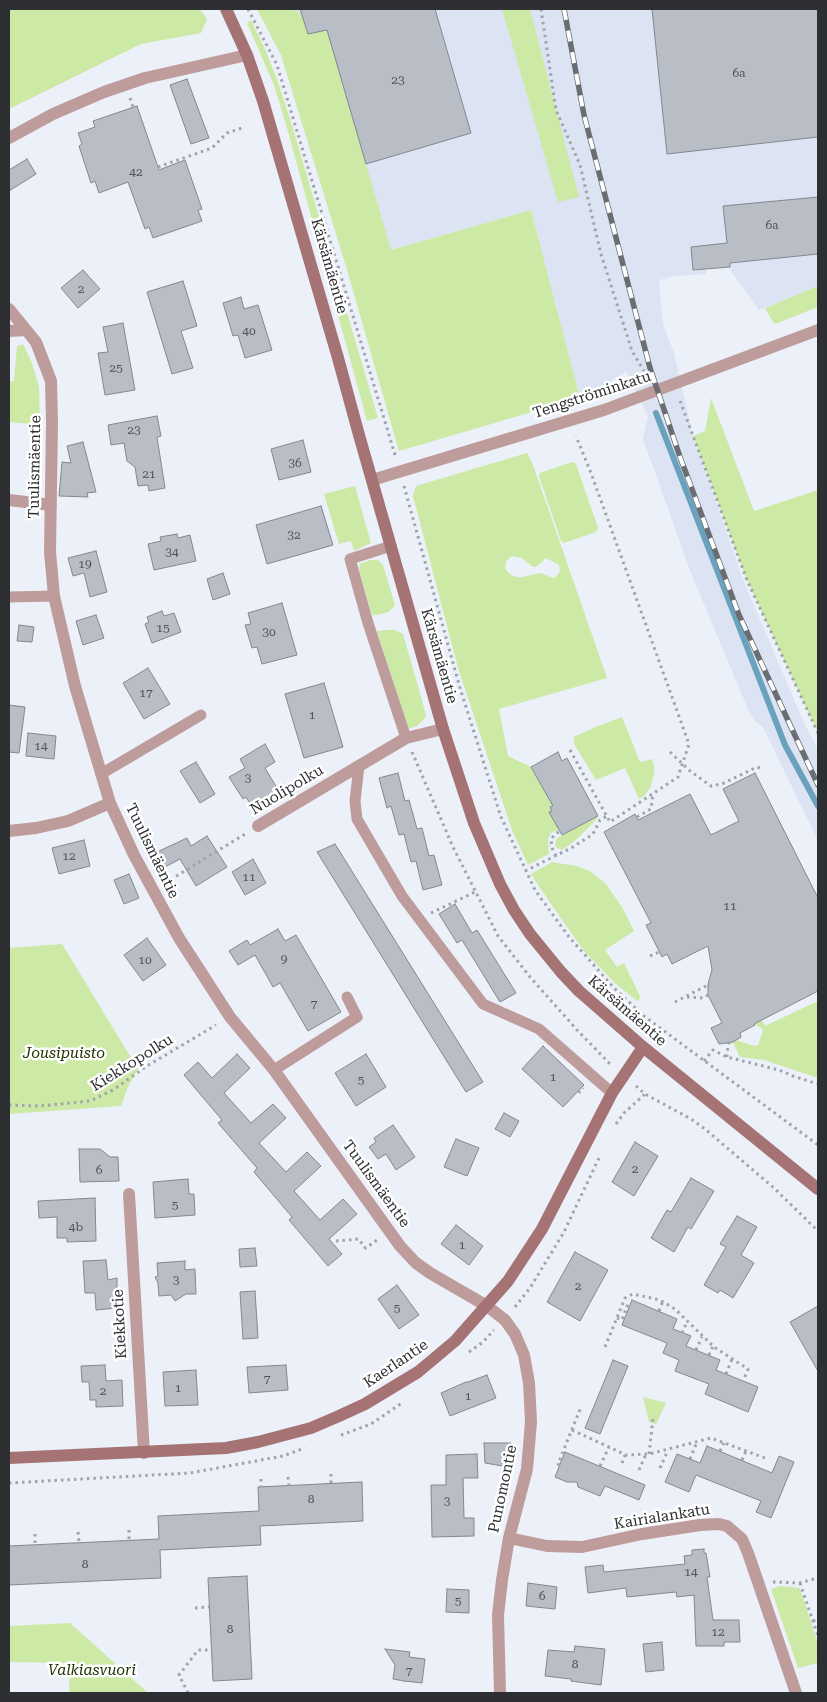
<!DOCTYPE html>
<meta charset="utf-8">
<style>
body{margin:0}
#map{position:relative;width:827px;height:1702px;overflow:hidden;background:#ebf0f9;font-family:"Roboto Serif",serif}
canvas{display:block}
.frame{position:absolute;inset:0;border:10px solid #2e2f33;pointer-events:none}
</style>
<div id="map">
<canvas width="827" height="1702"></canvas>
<div class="frame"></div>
</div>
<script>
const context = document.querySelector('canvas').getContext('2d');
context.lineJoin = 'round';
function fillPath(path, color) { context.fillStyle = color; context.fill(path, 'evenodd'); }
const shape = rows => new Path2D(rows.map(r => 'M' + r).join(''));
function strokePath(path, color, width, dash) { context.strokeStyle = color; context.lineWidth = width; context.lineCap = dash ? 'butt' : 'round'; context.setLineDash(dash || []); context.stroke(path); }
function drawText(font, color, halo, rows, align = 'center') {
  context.font = font + ' "Roboto Serif",serif'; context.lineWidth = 5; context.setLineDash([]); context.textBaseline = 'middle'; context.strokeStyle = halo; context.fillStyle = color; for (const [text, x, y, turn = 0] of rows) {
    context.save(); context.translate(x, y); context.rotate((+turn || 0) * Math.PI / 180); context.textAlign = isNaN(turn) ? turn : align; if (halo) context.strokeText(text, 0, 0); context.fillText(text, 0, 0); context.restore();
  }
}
const built = shape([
 [257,9,818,9,818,286,759,310,728,267,706,269,706,274,675,276,659,280,663,325,674,353,693,436,744,582,805,725,818,749,818,841,763,727,755,721,750,714,691,573,643,439,648,416,626,372,580,398,531,210,345,263,281,55]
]);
const green = shape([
 [9,9,200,9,207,19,201,33,141,44,9,109],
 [257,9,292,9,302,14,308,34,326,27,391,250,531,210,580,398,399,451,345,263,281,55],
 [502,9,530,9,579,197,558,202],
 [251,20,265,49,278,82,292,125,378,418,367,421,287,128,274,85,247,23],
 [818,286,818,307,775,324,771,319,765,308],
 [23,344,32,363,39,387,40,425,9,422,9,381,14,381,17,346],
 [711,398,754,511,818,490,818,733,747,580,693,436,705,431],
 [527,453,533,465,607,678,499,709,508,756,531,767,553,806,550,807,552,811,550,812,559,829,551,833,548,839,549,854,528,865,512,830,458,668,413,496,416,486],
 [512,556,522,558,533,567,536,567,546,558,559,565,560,571,556,577,554,578,540,573,523,577,516,577,510,574,505,569,506,561],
 [572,462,576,464,598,528,596,532,564,543,561,541,539,476,540,473],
 [355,486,371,543,354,551,351,541,339,544,324,494],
 [370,560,378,560,383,565,395,605,389,612,377,615,373,615,371,612,359,569,360,564],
 [387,630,395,630,403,634,423,704,426,716,424,719,417,726,410,728,408,728,377,631],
 [622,717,640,762,652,759,654,765,654,775,650,788,644,796,639,799,625,768,596,780,574,744,574,737,598,726],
 [598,816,595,821,576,840,562,850,556,847,555,844,557,838],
 [552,862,576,866,590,871,605,883,622,907,634,931,605,950,617,967,624,963,640,996,639,1000,637,1001,616,984,584,951,540,888,531,874],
 [62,944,138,1069,128,1087,121,1106,9,1114,9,948],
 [818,1001,818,1078,764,1060,740,1057,733,1042,736,1040,755,1046,758,1045,763,1031,761,1028,754,1024,762,1020,765,1026],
 [643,1397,666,1403,656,1424,649,1422],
 [780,1586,800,1588,818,1644,818,1663,798,1668,771,1589],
 [70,1623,148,1693,69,1693,70,1663,9,1662,9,1626]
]);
const stream = shape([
 [656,413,785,745,818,806]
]);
const building = shape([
 [300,9,435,9,471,133,366,164,327,30,308,34,300,9],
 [652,9,818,9,818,137,667,154,652,9],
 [187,79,209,138,191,144,170,85,187,79],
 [137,106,159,170,185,160,202,209,198,210,202,221,153,238,149,227,145,229,128,182,99,193,95,181,91,183,79,146,82,144,78,133,95,127,93,121,137,106],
 [27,159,36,174,9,191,9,170,27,159],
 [818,197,818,254,730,263,730,267,693,270,691,247,727,243,723,206,818,197],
 [83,270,100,289,78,308,61,288,83,270],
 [183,281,197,326,181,331,193,368,172,374,147,292,183,281],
 [241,297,244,309,258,305,272,350,245,358,238,335,233,336,223,303,241,297],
 [123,323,135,390,105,395,98,353,108,352,103,327,123,323],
 [157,416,161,436,157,437,165,488,149,491,148,485,138,486,135,467,127,461,124,443,111,445,108,425,157,416],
 [303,440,311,472,279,480,271,449,303,440],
 [83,442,96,492,87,493,88,497,59,496,62,462,71,463,67,446,83,442],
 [321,506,333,545,267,564,256,525,321,506],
 [177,534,178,538,190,535,196,561,154,570,148,544,161,541,160,537,177,534],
 [96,551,107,592,90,597,84,573,73,576,68,558,96,551],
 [223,573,230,594,213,600,207,579,223,573],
 [282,603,297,655,262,664,257,647,252,648,245,625,251,624,248,613,282,603],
 [162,611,164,616,174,613,181,632,152,643,145,624,149,622,147,617,162,611],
 [96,615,104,638,83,645,76,621,96,615],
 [19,625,34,627,32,642,17,641,19,625],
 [148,668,170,704,144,719,123,683,148,668],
 [324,683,343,747,304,758,285,694,324,683],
 [9,705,25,707,19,753,9,752,9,705],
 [28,733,56,736,54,759,26,756,28,733],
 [265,744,275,762,265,768,277,788,273,790,277,796,254,810,246,797,243,799,229,777,245,768,240,759,265,744],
 [558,752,562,761,567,758,598,816,562,835,549,812,552,811,550,807,553,806,531,767,558,752],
 [196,762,215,794,200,803,180,771,196,762],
 [398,773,405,801,409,800,417,829,422,828,429,856,434,855,442,885,423,890,416,861,411,862,404,834,399,835,391,806,387,808,379,778,398,773],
 [755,773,818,898,818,991,754,1024,755,1025,740,1033,741,1037,733,1042,719,1044,711,1028,722,1023,708,995,708,984,712,970,708,946,672,964,667,954,662,957,646,925,651,923,604,832,635,814,638,820,690,794,711,835,739,821,723,789,755,773],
 [207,836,227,867,196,886,180,859,165,867,157,852,187,838,191,846,207,836],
 [84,840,90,866,59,874,52,848,84,840],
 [335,844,483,1082,466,1092,317,852,335,844],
 [253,859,266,883,245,895,232,872,253,859],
 [129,874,139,898,124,904,114,880,129,874],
 [455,904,472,933,477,930,516,993,500,1002,462,940,457,943,439,914,455,904],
 [278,929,285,941,296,935,341,1012,308,1031,280,983,273,987,255,955,238,965,229,951,247,940,250,945,278,929],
 [147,938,166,965,143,981,124,955,147,938],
 [543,1046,584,1085,563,1107,522,1069,543,1046],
 [237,1054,250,1068,224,1093,251,1123,273,1104,286,1118,259,1143,286,1172,307,1152,321,1166,294,1191,320,1220,343,1199,357,1214,329,1239,342,1254,328,1266,289,1220,292,1217,254,1172,257,1168,218,1123,222,1120,184,1075,198,1062,212,1078,237,1054],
 [366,1054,386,1087,356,1106,335,1073,366,1054],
 [504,1113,519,1121,510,1137,495,1129,504,1113],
 [393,1125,415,1157,396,1170,386,1154,378,1159,369,1147,376,1142,374,1138,393,1125],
 [456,1139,479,1148,467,1176,444,1167,456,1139],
 [635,1142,658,1156,634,1196,612,1182,635,1142],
 [79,1149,100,1149,110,1157,118,1157,119,1181,80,1182,79,1149],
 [691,1178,714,1191,691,1229,688,1227,674,1252,651,1238,667,1210,671,1212,691,1178],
 [188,1179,189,1194,194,1194,195,1215,155,1218,153,1182,188,1179],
 [95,1198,96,1241,67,1242,67,1238,57,1238,57,1217,39,1218,38,1201,95,1198],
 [737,1216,757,1227,741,1255,754,1263,733,1298,720,1290,718,1293,704,1285,726,1247,720,1244,737,1216],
 [456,1225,483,1246,469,1265,441,1244,456,1225],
 [255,1248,257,1266,240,1267,239,1249,255,1248],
 [575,1252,608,1270,580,1321,547,1302,575,1252],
 [106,1260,108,1280,117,1278,117,1308,96,1310,95,1293,85,1293,83,1261,106,1260],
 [185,1261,185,1270,195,1269,196,1294,186,1294,175,1301,171,1295,159,1296,158,1283,155,1277,158,1276,157,1263,185,1261],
 [397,1285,419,1315,399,1329,378,1299,397,1285],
 [255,1291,258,1338,243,1339,240,1292,255,1291],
 [632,1300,677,1319,673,1329,691,1336,686,1346,720,1360,716,1370,758,1387,748,1412,705,1394,709,1384,675,1371,679,1360,663,1353,667,1343,622,1325,632,1300],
 [818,1306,818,1371,790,1322,818,1306],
 [613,1360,628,1366,600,1434,585,1428,613,1360],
 [105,1365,106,1381,122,1380,123,1406,96,1407,96,1400,90,1400,89,1382,82,1382,81,1366,105,1365],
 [286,1365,288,1390,249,1393,247,1367,286,1365],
 [196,1370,198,1405,165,1406,163,1372,196,1370],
 [487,1375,496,1398,450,1416,441,1393,466,1382,468,1382,487,1375],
 [484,1443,511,1443,508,1467,485,1463,484,1443],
 [707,1446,772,1473,779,1456,794,1462,771,1518,756,1512,761,1501,696,1475,689,1492,665,1482,677,1454,700,1463,707,1446],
 [565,1452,645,1485,639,1500,605,1486,600,1496,578,1487,577,1482,567,1482,555,1477,565,1452],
 [477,1454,478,1478,463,1478,464,1518,474,1518,474,1536,432,1537,431,1485,446,1485,446,1455,477,1454],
 [362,1482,363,1521,260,1526,261,1545,160,1550,161,1578,9,1585,9,1546,159,1539,158,1516,259,1511,258,1487,362,1482],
 [704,1549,704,1553,706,1553,710,1577,707,1577,713,1620,739,1620,740,1642,724,1642,724,1646,696,1646,694,1595,677,1597,676,1592,627,1597,626,1588,588,1593,585,1567,603,1565,604,1572,685,1564,684,1556,692,1555,692,1550,704,1549],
 [247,1576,252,1679,213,1681,208,1578,247,1576],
 [528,1583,557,1587,555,1609,526,1606,528,1583],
 [447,1589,469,1590,469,1613,446,1612,447,1589],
 [662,1642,664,1670,646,1672,643,1644,662,1642],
 [575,1646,605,1649,601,1685,571,1681,571,1679,545,1676,548,1650,574,1652,575,1646],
 [385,1649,410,1652,409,1657,425,1659,422,1683,405,1681,405,1682,404,1681,393,1679,395,1665,385,1649]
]);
const path = shape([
 [248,9,277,65,396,458],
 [541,9,556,110,580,165,601,254,632,351,644,371],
 [130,98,133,107],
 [158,167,212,148,227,133,245,127],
 [680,401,747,580,818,733],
 [404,486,460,688,501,817,535,890,569,937,614,988,644,1016,818,1145],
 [570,750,610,822,678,777,689,744,591,473,576,436],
 [412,752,453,847,498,936,530,977,578,1031,612,1066],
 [670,752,690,771,711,786,722,784,757,767,760,768,762,771],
 [637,817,651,809,653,794],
 [556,856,552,848,551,840,554,835,560,831],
 [525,871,573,847,593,834,600,820,607,816],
 [165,883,245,834],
 [431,913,475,892],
 [650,956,659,952],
 [687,997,703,998,708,995],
 [675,1002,708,985],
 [727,1057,728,1044,731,1040],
 [704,1061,713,1050,727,1057,779,1070,793,1076,818,1084],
 [636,1086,645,1094,691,1119,705,1129,774,1188,818,1231],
 [578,1091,580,1092,583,1088],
 [9,1105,40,1106,90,1101,113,1090,147,1066,216,1025],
 [616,1124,624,1113,645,1094],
 [336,1241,359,1239,364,1247,366,1248,377,1240],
 [515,1307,530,1288,564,1232,599,1158],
 [659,1311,663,1301],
 [617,1318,622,1320,627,1306,629,1307],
 [682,1333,687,1322],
 [605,1347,625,1298,633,1294,660,1300,675,1309,714,1347,748,1369,743,1381],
 [696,1350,702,1337],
 [469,1352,483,1342,494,1330],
 [709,1355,713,1346],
 [726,1374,732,1359],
 [572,1430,626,1455,649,1454,711,1438,765,1458],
 [341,1435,371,1424,402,1403],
 [720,1451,724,1443],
 [649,1454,653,1418],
 [690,1459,697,1442],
 [742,1460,746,1451],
 [622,1463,625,1455],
 [560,1465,558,1464,581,1407],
 [600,1466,609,1447],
 [660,1468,668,1450],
 [639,1470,646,1454],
 [331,1474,331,1484],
 [288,1477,289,1486],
 [261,1479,261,1487],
 [9,1483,190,1473,283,1456,305,1448],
 [129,1530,129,1540],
 [78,1532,79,1542],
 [35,1534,35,1545],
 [773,1582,799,1583,818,1578],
 [800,1583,818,1636],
 [195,1608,209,1607],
 [813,1621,818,1619],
 [188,1693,179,1675,198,1650,211,1650]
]);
const lane = shape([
 [391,546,350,559,368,623,406,738],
 [9,597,54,596],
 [359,766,355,801,357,819,402,896,483,1004,539,1029,612,1093],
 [101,774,201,715],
 [274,1070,357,1017,347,997]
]);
const street = shape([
 [9,138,53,114,104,92,145,78,247,55],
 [9,309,36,342,51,381,52,422,50,552,54,596,75,686,110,803,134,855,179,938,230,1017,274,1070,400,1246,416,1263,430,1273,487,1306,505,1320,515,1334,524,1355,529,1383,531,1422,527,1469,509,1538,502,1580,498,1615,500,1693],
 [9,331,26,330],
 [372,480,604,410,818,330],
 [9,500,51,505],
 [258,826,406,738,443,729],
 [9,831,36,828,68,821,110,803],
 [129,1194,144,1453],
 [509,1538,547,1546,582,1547,642,1534,700,1525,719,1524,727,1526,742,1539,748,1553,796,1693]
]);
const secondary = shape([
 [226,9,247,55,263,101,338,358,359,435,443,729,474,823,500,884,514,910,530,934,561,972,579,991,643,1047,818,1189],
 [9,1458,226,1448,258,1442,311,1428,339,1416,365,1404,418,1372,455,1341,508,1281,542,1229,612,1093,643,1047]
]);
const rail = shape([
 [564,9,584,115,650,368,680,457,739,615,818,785]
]);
const numberNames = [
 ["6a",739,73],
 ["23",398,80],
 ["42",136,172],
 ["6a",772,225],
 ["2",81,289],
 ["40",249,331],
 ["25",116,368],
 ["23",134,430],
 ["36",295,463],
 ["21",149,474],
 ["32",294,535],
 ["34",172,552],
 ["19",85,564],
 ["15",163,628],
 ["30",269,632],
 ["17",146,693],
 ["1",312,715],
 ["14",41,746],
 ["3",248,778],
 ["12",69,856],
 ["11",249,877],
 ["11",730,906],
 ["9",284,959],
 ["10",145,960],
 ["7",314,1004],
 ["1",553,1077],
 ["5",361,1080],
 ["2",635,1169],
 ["6",99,1170],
 ["5",175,1205],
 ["4b",76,1227],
 ["1",462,1245],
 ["3",176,1280],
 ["2",578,1286],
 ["5",397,1308],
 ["7",267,1379],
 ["1",178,1388],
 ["2",103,1391],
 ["1",468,1396],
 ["8",311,1499],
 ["3",447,1501],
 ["8",85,1564],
 ["14",691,1572],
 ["6",542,1596],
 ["5",458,1601],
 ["8",230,1629],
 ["12",718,1632],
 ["8",575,1664],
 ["7",409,1671]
];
const streetNames = [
 ["Kärsämäentie",329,266,74],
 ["Tengströminkatu",592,395,-18],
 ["Tuulismäentie",35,467,-89],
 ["Kärsämäentie",439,656,74],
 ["Nuolipolku",287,790,-31],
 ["Tuulismäentie",152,851,64],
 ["Kärsämäentie",627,1011,41],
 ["Kiekkopolku",132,1063,-32],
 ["Tuulismäentie",376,1184,54],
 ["Kiekkotie",120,1324,-93],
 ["Kaerlantie",396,1364,-34],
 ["Punomontie",503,1489,-78],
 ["Kairialankatu",662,1517,-9]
];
const parkNames = [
 ["Jousipuisto",64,1054],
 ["Valkiasvuori",92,1671]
];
fillPath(built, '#dce4f3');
fillPath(green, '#cde9a6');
strokePath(stream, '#6aa2bd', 6);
fillPath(building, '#b9bdc6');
strokePath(building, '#83878f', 1);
strokePath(path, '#a0a3aa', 3, [2.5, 4]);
strokePath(lane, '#bf9c9c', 11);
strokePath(street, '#bf9c9c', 12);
strokePath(secondary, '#a57374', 12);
strokePath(rail, '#6a6d72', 5.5);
strokePath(rail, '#fff', 4, [11]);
drawText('12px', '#515258', null, numberNames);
drawText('15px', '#2e2f33', '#fff', streetNames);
drawText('italic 15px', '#223200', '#fff', parkNames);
</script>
